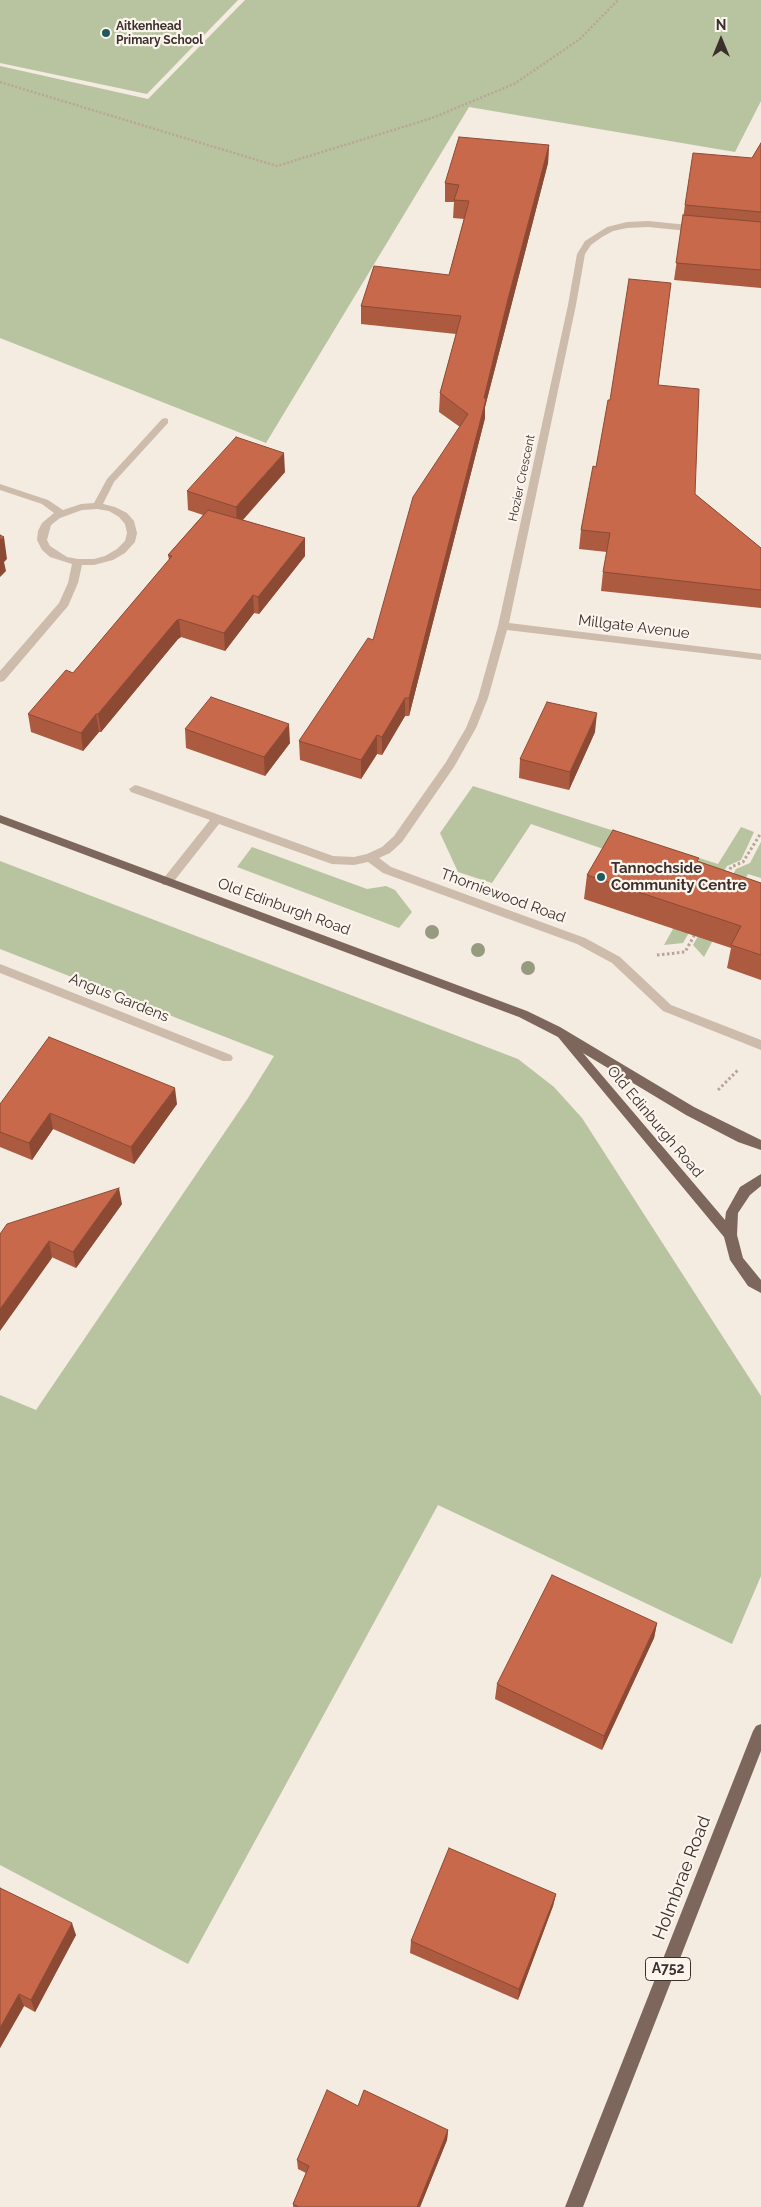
<!DOCTYPE html>
<style>
body{margin:0}
#map{position:relative;width:761px;height:2207px;overflow:hidden;background:#f4ebe1;font-family:Raleway,sans-serif}
canvas{display:block}
.north{position:absolute;left:696px;top:15px;width:50px;height:50px;-webkit-text-stroke:4px #fbf5ee;paint-order:stroke;rotate:0deg;font-size:14px;font-weight:700;line-height:20px;text-align:center;color:#3b302b}
.north::after{content:'';display:block;margin:auto;width:18px;height:22px;background:#3b302b;clip-path:polygon(50% 0,100% 100%,50% 72%,0 100%)}
</style>
<div id="map">
<canvas width="761" height="2207"></canvas>
<div class="north">N</div>
</div>
<script>
const context = document.querySelector('canvas').getContext('2d');
context.lineJoin = 'round';
function fillPath(path, color) { context.fillStyle = color; context.fill(path, 'evenodd'); }
const shape = rows => new Path2D(rows.map(r => 'M' + r).join(''));
function strokePath(path, color, width, dash) { context.strokeStyle = color; context.lineWidth = width; context.lineCap = dash ? 'butt' : 'round'; context.setLineDash(dash || []); context.stroke(path); }
function drawText(font, color, halo, rows, align = 'center') {
  context.font = font + ' Raleway,sans-serif'; context.lineWidth = 4.5; context.setLineDash([]); context.textBaseline = 'middle'; context.strokeStyle = halo; context.fillStyle = color; for (const [text, x, y, turn = 0] of rows) {
    context.save(); context.translate(x, y); context.rotate((+turn || 0) * Math.PI / 180); context.textAlign = isNaN(turn) ? turn : align; if (halo) context.strokeText(text, 0, 0); context.fillText(text, 0, 0); context.restore();
  }
}
const green = shape([
 [0,0,238,0,147,94,0,63],
 [245,0,761,0,761,101,735,152,469,107,266,443,0,338,0,66,148,99],
 [473,786,718,864,741,827,754,832,741,860,727,866,683,943,664,945,699,882,531,824,492,883,458,872,440,833],
 [761,842,761,878,748,874,704,957,693,945,736,869,750,863],
 [252,847,367,889,386,886,395,890,412,912,399,928,237,867],
 [0,861,518,1059,554,1087,582,1118,761,1396,761,1576,732,1644,438,1505,188,1964,0,1865,0,1395,36,1410,248,1098,274,1056,0,949]
]);
const pathFar1 = shape([
 [0,82,277,166,432,118,514,84,580,39,618,0]
]);
const path = shape([
 [728,874,731,867,743,862,761,833],
 [657,955,685,952,695,934],
 [718,1090,738,1070]
]);
const minor = shape([
 [648,221,698,226,702,229,698,232,648,227,627,228,613,231,602,237,591,245,585,254,576,305,509,623,761,654,761,660,507,630,488,698,476,728,454,767,402,842,390,853,379,858,391,867,585,938,620,957,671,1005,761,1040,761,1050,663,1011,612,963,577,944,383,873,368,862,354,865,332,864,219,824,171,885,163,885,161,882,163,879,210,820,131,792,129,789,135,785,139,786,333,856,354,857,367,854,382,847,394,836,446,762,466,728,478,698,498,626,568,305,577,254,585,241,607,227,627,222,648,221],
 [165,418,168,419,168,423,114,482,103,504,115,507,127,513,134,521,137,533,135,542,125,553,113,560,94,565,82,565,78,583,68,606,4,681,0,682,0,671,59,603,68,583,72,564,50,557,42,550,37,540,38,531,42,523,54,513,42,504,0,490,0,484,48,500,63,510,81,504,94,503,107,479,162,419,165,418],
 [97,509,109,511,119,517,125,524,127,533,125,541,117,549,105,556,94,559,78,559,67,557,50,546,47,540,51,525,60,518,82,510,97,509],
 [0,964,231,1055,233,1058,231,1061,223,1061,0,973,0,964]
]);
const major = shape([
 [0,815,527,1011,560,1027,694,1107,761,1140,761,1150,738,1142,686,1115,583,1053,725,1220,726,1212,740,1187,761,1174,761,1186,750,1195,738,1213,737,1235,743,1258,761,1280,761,1293,748,1286,730,1260,724,1237,558,1037,519,1017,0,823,0,815],
 [761,1724,761,1751,583,2207,565,2207,753,1731,756,1726,761,1724]
]);
const trees = [
 [432,932],
 [478,950],
 [528,968]
];
const wall = shape([
 [761,143,761,288,674,280,685,205,752,158],
 [549,145,548,163,508,318,485,407,485,418,409,716,405,716,382,755,377,754,361,779,300,760,299,741,373,640,460,427,439,412,440,393,456,334,361,324,361,306,449,275,464,219,453,218,454,202,445,202,445,183],
 [658,385,695,494,761,548,761,608,601,591,603,572,607,552,579,549,581,530,596,467,610,400],
 [285,472,243,520,305,538,305,556,259,614,254,613,225,651,181,637,178,639,101,732,99,732,83,751,31,732,28,714,73,673,169,560,168,555,203,515,188,510,187,491],
 [185,729,290,743,265,776,186,748],
 [595,732,569,790,519,778,520,759],
 [698,862,761,883,761,980,727,968,731,948,584,899,587,875],
 [0,1104,177,1104,134,1164,53,1129,32,1160,0,1147],
 [122,1204,76,1268,0,1234],
 [657,1623,654,1638,602,1750,495,1699,497,1684],
 [0,1888,76,1935,35,2012,24,2006,0,2048],
 [556,1894,553,1906,518,2000,410,1953,411,1941],
 [358,2106,448,2130,447,2140,420,2207,293,2207,293,2204,306,2173,298,2169,297,2160]
]);
const shadedWall = shape([
 [549,145,548,163,508,318,485,407,485,418,409,716,409,698,508,299],
 [284,453,285,472,237,526,236,507],
 [4,537,7,559,4,562,6,571,0,577,0,540],
 [305,538,305,556,259,614,258,597],
 [253,595,254,613,225,651,224,633],
 [179,619,181,637,178,639,101,732,98,714,176,621],
 [405,698,405,716,382,755,382,737],
 [597,713,595,732,569,790,570,772],
 [96,714,99,732,83,751,81,733],
 [289,724,290,743,265,776,264,757],
 [377,735,377,754,361,779,361,760],
 [175,1088,177,1104,134,1164,131,1147],
 [50,1113,53,1129,32,1160,29,1143],
 [119,1188,122,1204,76,1268,73,1252],
 [49,1241,52,1258,0,1331,0,1309],
 [657,1623,654,1638,602,1750,604,1736],
 [556,1894,553,1906,518,2000,519,1989],
 [72,1923,76,1935,35,2012,31,2000],
 [19,1994,24,2006,0,2048,0,2028],
 [448,2130,447,2140,420,2207,417,2207]
]);
const building = shape([
 [459,137,549,145,508,299,484,398,486,399,409,698,405,698,382,737,377,735,361,760,299,741,368,638,373,640,413,497,468,414,440,393,461,316,361,306,374,266,449,275,469,201,454,200,459,185,445,183,459,137],
 [761,143,761,212,685,205,693,153,752,158,761,143],
 [683,215,761,222,761,270,676,263,683,215],
 [629,279,671,283,658,385,699,389,695,494,761,548,761,590,603,572,610,533,581,530,593,466,596,467,608,400,610,400,629,279],
 [236,437,284,453,236,507,187,491,236,437],
 [208,510,305,538,258,597,253,595,224,633,179,619,176,621,98,714,96,714,81,733,28,714,66,670,73,673,172,556,168,555,208,510],
 [0,535,4,537,0,540,0,535],
 [211,697,289,724,264,757,185,729,211,697],
 [547,702,597,713,570,772,520,759,547,702],
 [613,830,699,858,697,861,761,883,761,955,731,945,741,926,587,875,613,830],
 [49,1037,175,1088,131,1147,50,1113,29,1143,0,1132,0,1104,49,1037],
 [119,1188,73,1252,49,1241,0,1309,0,1234,7,1224,119,1188],
 [552,1575,657,1623,604,1736,497,1684,552,1575],
 [449,1848,556,1894,519,1989,411,1941,449,1848],
 [0,1888,72,1923,31,2000,19,1994,0,2028,0,1888],
 [327,2090,358,2106,364,2090,448,2130,417,2207,299,2207,293,2204,309,2166,297,2160,327,2090]
]);
const markers = [
 [106,33,5,"#1f5a5e"],
 [601,877,5,"#1f5a5e"]
];
const farPoinames = [
 ["Aitkenhead",116,26],
 ["Primary School",116,40]
];
const farStreetnames = [
 ["Hozier Crescent",522,478,-78]
];
const shields = [
 [668,1969,45]
];
const shieldNames = [
 ["A752",668,1969]
];
const streetNames = [
 ["Millgate Avenue",634,627,7],
 ["Thorniewood Road",503,896,20],
 ["Old Edinburgh Road",284,907,20],
 ["Angus Gardens",119,998,22],
 ["Old Edinburgh Road",655,1122,50]
];
const poiNames = [
 ["Tannochside",611,868],
 ["Community Centre",611,885]
];
const nearStreetnames = [
 ["Holmbrae Road",682,1878,-69]
];
fillPath(green, '#b8c4a0');
strokePath(pathFar1, '#b9a596', 2.5, [2, 2]);
strokePath(path, '#b9a596', 3, [2.5, 2.5]);
fillPath(minor, '#cdbbac');
fillPath(major, '#7d675c');
context.fillStyle = '#969b7f';
for (const [x, y] of trees) { context.beginPath(); context.arc(x, y, 7, 0, 2 * Math.PI); context.fill(); }
fillPath(wall, '#ac5a40');
fillPath(shadedWall, '#8c4a34');
fillPath(building, '#c8694b');
strokePath(building, '#8c4a34', 1);
for (const [x, y, r, color] of markers) { const dot = new Path2D(); dot.arc(x, y, r, 0, 2 * Math.PI); context.fillStyle = color; context.fill(dot); strokePath(dot, '#fbf5ee', 2); }
drawText('bold 12px', '#3b302b', '#fbf5ee', farPoinames, 'left');
drawText('12px', '#3b302b', '#fbf5ee', farStreetnames);
for (const [x, y, w] of shields) { const box = new Path2D(); box.roundRect(x - w / 2, y - 11.5, w, 23, 4); context.fillStyle = '#fbf5ee'; context.fill(box); strokePath(box, '#3b302b', 1); }
drawText('bold 14px', '#3b302b', null, shieldNames);
drawText('15px', '#3b302b', '#fbf5ee', streetNames);
drawText('bold 15px', '#3b302b', '#fbf5ee', poiNames, 'left');
drawText('18px', '#3b302b', '#fbf5ee', nearStreetnames);
</script>
